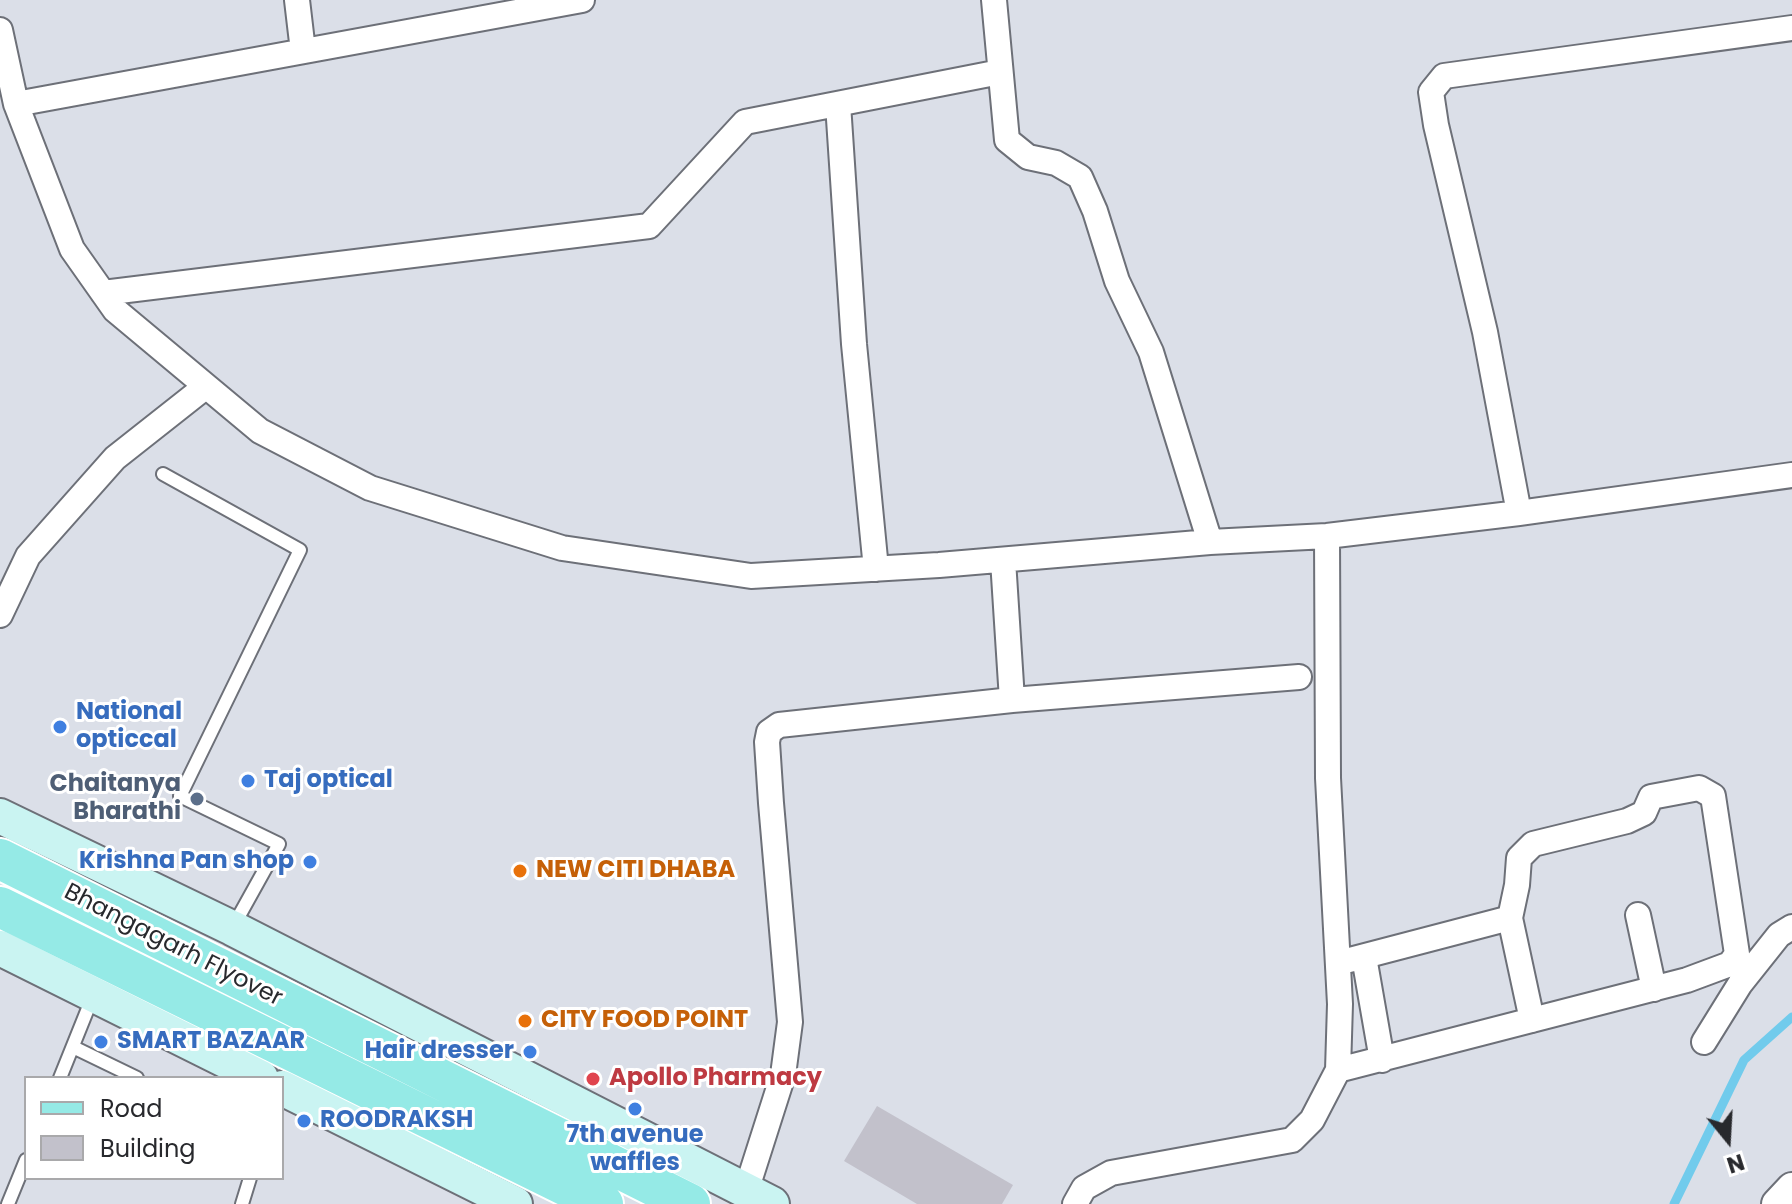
<!DOCTYPE html>
<style>
body{margin:0}
#map{position:relative;width:1792px;height:1204px;overflow:hidden;background:#dbdfe8;font-family:Poppins,sans-serif}
canvas{display:block}
.legend{position:absolute;left:24px;top:1076px;width:260px;height:104px;box-sizing:border-box;background:#fff;border:2px solid #a9a9ab;margin:0;padding:10px 14px;list-style:none;font-size:24px;color:#28292d}
.legend li{display:flex;align-items:center;gap:16px;height:40px}
.legend b{width:40px;border:2px solid #a9a9ab}
.north{position:absolute;left:1688px;top:1100px;width:80px;height:80px;-webkit-text-stroke:6px #fff;paint-order:stroke;rotate:162deg;font-size:22px;font-weight:700;line-height:32px;text-align:center;color:#28292d}
.north::after{content:'';display:block;margin:auto;width:28px;height:36px;background:#28292d;clip-path:polygon(50% 0,100% 100%,50% 72%,0 100%)}
</style>
<div id="map">
<canvas width="1792" height="1204"></canvas>
<ul class="legend">
<li><b style="height:10px;background:#95eae6"></b>Road</li>
<li><b style="height:22px;background:#c2c1cb"></b>Building</li>
</ul>
<div class="north">N</div>
</div>
<script>
const context = document.querySelector('canvas').getContext('2d');
context.lineJoin = 'round';
const shape = rows => new Path2D(rows.map(r => 'M' + r).join(''));
function strokePath(path, color, width, dash) { context.strokeStyle = color; context.lineWidth = width; context.lineCap = dash ? 'butt' : 'round'; context.setLineDash(dash || []); context.stroke(path); }
function fillPath(path, color) { context.fillStyle = color; context.fill(path, 'evenodd'); }
function drawText(font, color, halo, rows, align = 'center') {
  context.font = font + ' Poppins,sans-serif'; context.lineWidth = 6; context.setLineDash([]); context.textBaseline = 'middle'; context.strokeStyle = halo; context.fillStyle = color; for (const [text, x, y, turn = 0] of rows) {
    context.save(); context.translate(x, y); context.rotate((+turn || 0) * Math.PI / 180); context.textAlign = isNaN(turn) ? turn : align; if (halo) context.strokeText(text, 0, 0); context.fillText(text, 0, 0); context.restore();
  }
}
const stream = shape([
 [1674,1204,1744,1060,1792,1017]
]);
const building = shape([
 [877,1106,1013,1185,1002,1204,917,1204,844,1161]
]);
const service = shape([
 [163,474,300,550,180,796,279,844,234,925],
 [73,1047,137,1078],
 [60,1078,93,996],
 [8,1204,26,1160],
 [242,1204,250,1178]
]);
const minor = shape([
 [297,0,303,51],
 [994,0,1007,140,1028,157,1056,163,1080,177,1095,211,1117,281,1151,352,1210,542],
 [0,30,16,104,72,249,115,310,260,431,370,488,562,548,751,576,939,565,1210,542,1327,536,1519,513,1792,475],
 [16,104,582,0],
 [838,104,854,344,876,569],
 [103,293,649,226,745,122,1000,72],
 [1519,513,1485,332,1436,125,1431,92,1444,76,1792,28],
 [1003,560,1012,700],
 [0,615,28,556,115,458,205,387],
 [1638,915,1654,989],
 [1510,918,1532,1020],
 [1364,957,1382,1060],
 [1704,1042,1740,984,1779,935,1792,927],
 [1338,1070,1687,980,1730,964,1737,954,1713,796,1699,788,1651,797,1644,813,1627,821,1533,844,1519,858,1517,885,1510,918,1338,963],
 [746,1191,783,1075,790,1022,771,803,767,742,769,732,779,725,1012,700,1299,677],
 [1075,1204,1084,1188,1111,1173,1292,1140,1312,1120,1338,1070,1340,1004,1328,778,1327,536]
]);
const tertiary = shape([
 [1777,1204,1792,1188]
]);
const secondary = shape([
 [0,816,232,928,772,1204],
 [0,948,261,1078],
 [282,1088,515,1204]
]);
const primary = shape([
 [0,859,690,1204],
 [0,907,603,1204]
]);
const markers = [
 [60,727,8,"#3f7fe0"],
 [248,781,8,"#3f7fe0"],
 [197,799,8,"#5c6f8a"],
 [310,862,8,"#3f7fe0"],
 [520,871,8,"#e8710a"],
 [525,1021,8,"#e8710a"],
 [101,1042,8,"#3f7fe0"],
 [530,1052,8,"#3f7fe0"],
 [593,1079,8,"#e0444e"],
 [635,1109,8,"#3f7fe0"],
 [304,1121,8,"#3f7fe0"]
];
const shopNames = [
 ["National",76,713],
 ["opticcal",76,741],
 ["Taj optical",264,781],
 ["Krishna Pan shop",294,862,"right"],
 ["SMART BAZAAR",117,1042],
 ["Hair dresser",514,1052,"right"],
 ["ROODRAKSH",320,1121],
 ["7th avenue",635,1136,"center"],
 ["waffles",635,1164,"center"]
];
const serviceNames = [
 ["Chaitanya",181,785],
 ["Bharathi",181,813]
];
const foodNames = [
 ["NEW CITI DHABA",536,871],
 ["CITY FOOD POINT",541,1021]
];
const streetNames = [
 ["Bhangagarh Flyover",173,946,27]
];
const healthNames = [
 ["Apollo Pharmacy",609,1079]
];
strokePath(stream, '#71cbec', 9);
fillPath(building, '#c2c1cb');
strokePath(service, '#6d7078', 16);
strokePath(minor, '#6d7078', 28);
strokePath(tertiary, '#6d7078', 34);
strokePath(secondary, '#6d7078', 38);
strokePath(primary, '#fff', 44);
strokePath(service, '#fff', 12);
strokePath(minor, '#fff', 24);
strokePath(tertiary, '#fff', 30);
strokePath(secondary, '#caf4f2', 34);
strokePath(primary, '#95eae6', 40);
for (const [x, y, r, color] of markers) { const dot = new Path2D(); dot.arc(x, y, r, 0, 2 * Math.PI); context.fillStyle = color; context.fill(dot); strokePath(dot, '#fff', 3); }
drawText('bold 24px', '#366cbe', '#fff', shopNames, 'left');
drawText('bold 24px', '#4e5e75', '#fff', serviceNames, 'right');
drawText('bold 24px', '#c56008', '#fff', foodNames, 'left');
drawText('24px', '#28292d', '#fff', streetNames);
drawText('bold 24px', '#be3a42', '#fff', healthNames, 'left');
</script>
